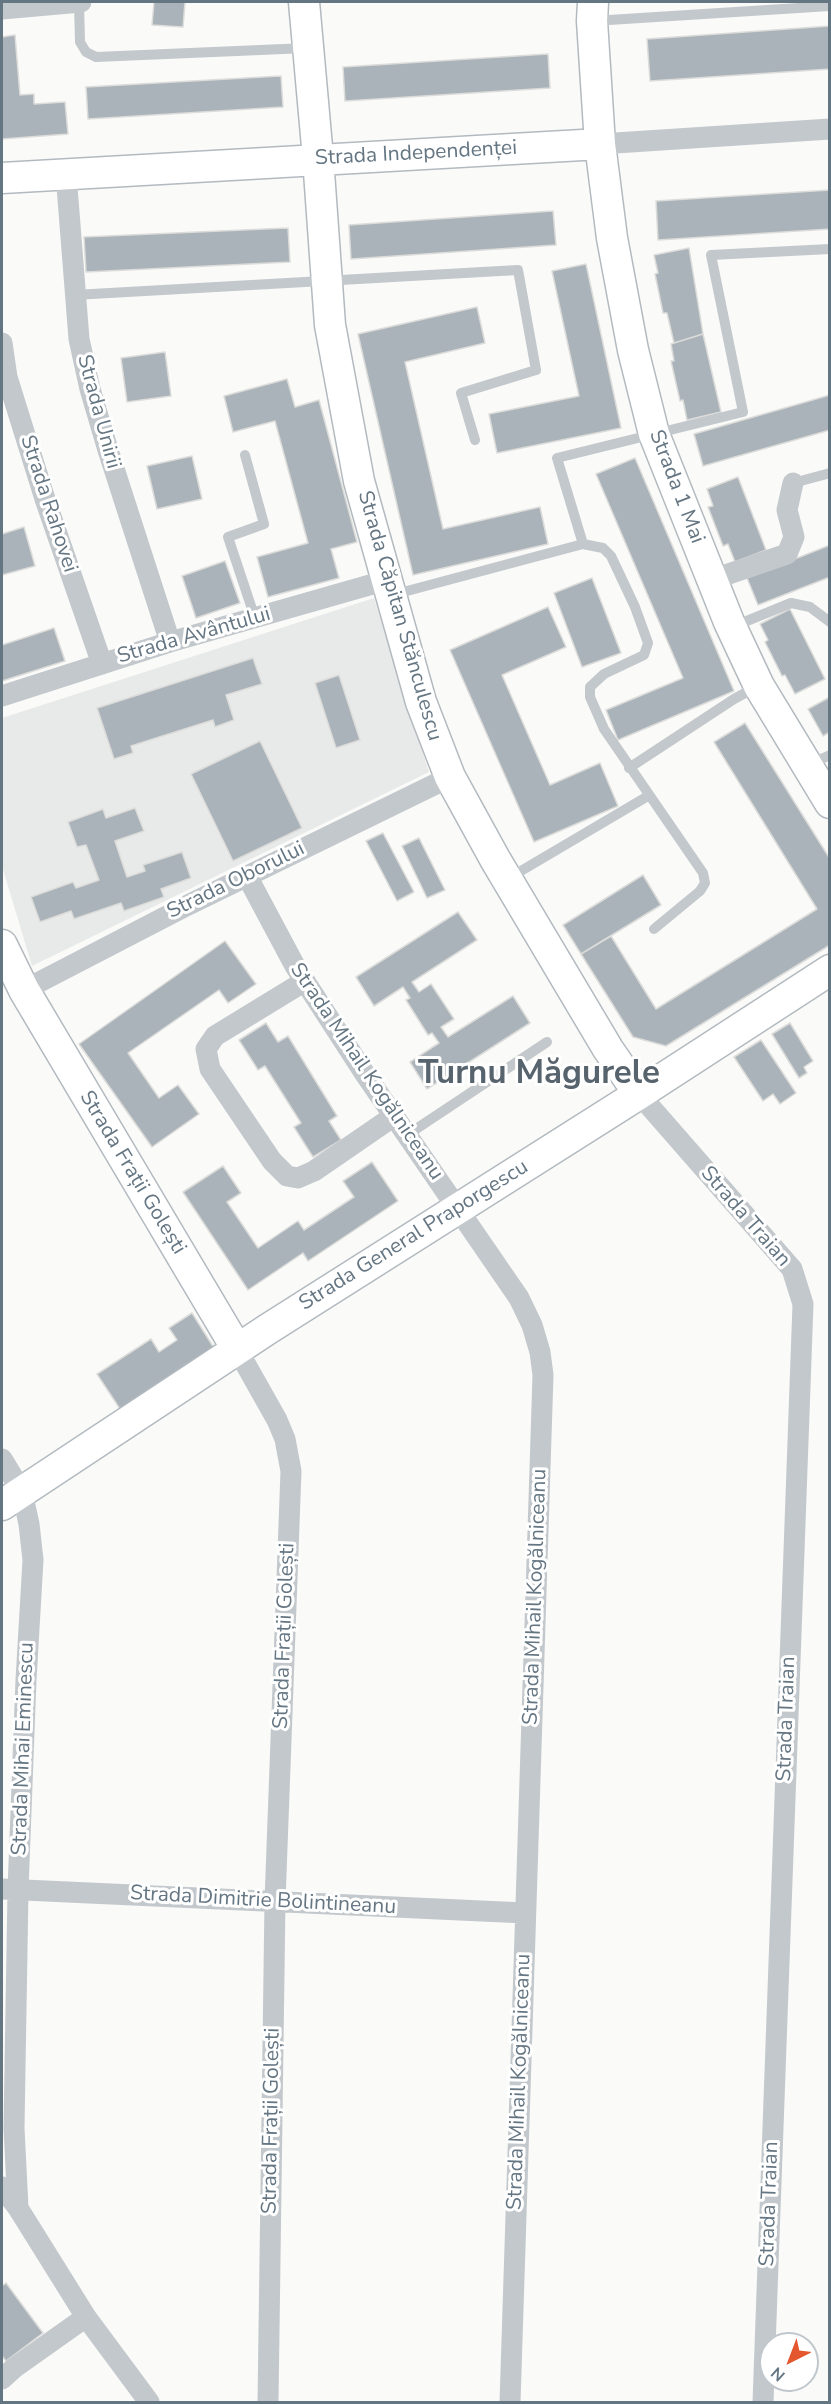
<!DOCTYPE html>
<meta charset="utf-8">
<style>
body{margin:0}
#map{position:relative;width:831px;height:2404px;overflow:hidden;background:#fafaf8;font-family:"Nunito Sans",sans-serif}
canvas{display:block}
.frame{position:absolute;inset:0;border:3px solid #657683;pointer-events:none}
.north{position:absolute;left:759px;top:2332px;width:60px;height:60px;box-sizing:border-box;background:#fff;border:2px solid #c1c8cd;border-radius:50%;rotate:222deg;font-size:16px;font-weight:700;line-height:24px;text-align:center;color:#657683}
.north::after{content:'';display:block;margin:auto;width:21px;height:27px;background:#e4572e;clip-path:polygon(50% 0,100% 100%,50% 72%,0 100%)}
</style>
<div id="map">
<canvas width="831" height="2404"></canvas>
<div class="frame"></div>
<div class="north">N</div>
</div>
<script>
const context = document.querySelector('canvas').getContext('2d');
context.lineJoin = 'round';
function fillPath(path, color) { context.fillStyle = color; context.fill(path, 'evenodd'); }
const shape = rows => new Path2D(rows.map(r => 'M' + r).join(''));
function strokePath(path, color, width, dash) { context.strokeStyle = color; context.lineWidth = width; context.lineCap = dash ? 'butt' : 'round'; context.setLineDash(dash || []); context.stroke(path); }
function drawText(font, color, halo, rows, align = 'center') {
  context.font = font + ' "Nunito Sans",sans-serif'; context.lineWidth = 6; context.setLineDash([]); context.textBaseline = 'middle'; context.strokeStyle = halo; context.fillStyle = color; for (const [text, x, y, turn = 0] of rows) {
    context.save(); context.translate(x, y); context.rotate((+turn || 0) * Math.PI / 180); context.textAlign = isNaN(turn) ? turn : align; if (halo) context.strokeText(text, 0, 0); context.fillText(text, 0, 0); context.restore();
  }
}
const built = shape([
 [374,598,429,772,32,966,2,866,2,718]
]);
const building = shape([
 [154,2,185,2,183,27,152,25,154,2],
 [830,26,830,69,650,81,647,39,830,26],
 [15,35,20,95,34,94,34,104,65,102,68,134,2,139,2,37,15,35],
 [548,54,550,88,345,101,343,67,548,54],
 [281,76,283,107,88,119,86,87,281,76],
 [830,190,830,229,658,240,656,201,830,190],
 [553,211,556,245,351,259,349,225,553,211],
 [288,228,290,262,86,272,84,237,288,228],
 [689,248,703,334,674,343,667,313,663,313,655,274,658,273,654,255,689,248],
 [586,264,621,428,497,453,489,414,579,396,552,271,586,264],
 [477,307,485,343,405,362,443,529,540,507,548,544,413,575,358,334,477,307],
 [703,334,721,412,687,420,683,400,680,401,671,361,674,361,671,344,703,334],
 [165,352,171,396,127,402,121,358,165,352],
 [287,379,295,407,319,400,357,542,331,549,339,578,268,597,257,557,308,543,275,421,233,432,224,396,287,379],
 [830,395,830,430,703,466,694,434,830,395],
 [192,456,202,499,157,509,147,466,192,456],
 [635,458,734,691,618,740,606,710,683,678,596,474,635,458],
 [738,477,766,550,735,562,728,544,723,546,708,507,713,506,707,489,738,477],
 [24,527,35,566,2,575,2,534,24,527],
 [830,545,830,577,758,605,747,578,830,545],
 [225,561,240,603,196,618,182,576,225,561],
 [592,578,621,653,582,667,554,593,592,578],
 [548,607,566,647,502,675,550,785,600,763,618,806,534,842,450,650,548,607],
 [790,609,825,679,795,694,785,675,782,676,765,642,768,640,760,624,790,609],
 [54,628,65,661,2,681,2,645,54,628],
 [253,658,262,684,226,695,234,720,215,727,213,720,131,746,133,753,114,759,97,708,253,658],
 [339,675,360,740,336,748,315,683,339,675],
 [830,697,830,732,823,736,808,709,830,697],
 [745,723,830,859,830,945,666,1046,633,1037,581,954,611,936,656,1009,817,909,714,742,745,723],
 [260,741,302,828,233,861,191,774,260,741],
 [135,808,144,831,115,841,127,877,145,871,143,865,182,852,191,878,161,889,164,897,124,911,121,903,74,919,71,911,40,922,31,897,73,882,76,888,99,880,86,845,77,847,68,822,103,809,106,818,135,808],
 [383,833,414,892,397,901,366,841,383,833],
 [419,838,445,890,427,898,402,846,419,838],
 [643,875,661,905,581,954,563,925,643,875],
 [458,912,477,940,412,982,419,992,431,984,454,1019,441,1027,448,1037,513,996,530,1023,427,1089,410,1062,439,1043,432,1033,428,1035,406,1000,410,998,403,987,374,1006,356,977,458,912],
 [225,941,256,984,228,1003,219,990,128,1053,159,1098,178,1085,199,1114,152,1147,79,1044,225,941],
 [266,1023,278,1042,288,1036,337,1116,329,1121,341,1140,313,1157,294,1127,301,1123,265,1066,258,1070,239,1040,266,1023],
 [790,1023,813,1061,804,1067,807,1073,799,1078,772,1034,790,1023],
 [761,1040,796,1093,780,1104,773,1094,763,1101,734,1057,761,1040],
 [372,1162,398,1201,308,1261,303,1253,248,1290,183,1192,223,1166,241,1193,227,1202,258,1248,298,1221,304,1230,354,1197,343,1181,372,1162],
 [192,1313,214,1348,120,1409,97,1374,151,1339,159,1352,177,1340,169,1328,192,1313],
 [6,2283,43,2333,6,2361,2,2356,2,2286,6,2283]
]);
const lane = shape([
 [79,3,80,42,86,52,96,57,307,48],
 [593,21,830,6],
 [74,295,518,270,536,370,461,393,475,440],
 [245,455,264,524,228,537,255,618],
 [793,483,830,473],
 [583,544,603,548,611,556,635,607,648,643,644,655,604,674,590,687,590,697,604,729,703,873,705,883,700,891,654,929],
 [392,595,583,544,557,458,743,412,711,255,830,249],
 [732,627,791,603,810,607,830,622],
 [808,765,830,755],
 [629,768,734,699,758,686],
 [509,878,648,796],
 [407,1135,547,1042]
]);
const street = shape([
 [2,9,81,2],
 [600,144,830,129],
 [66,174,79,339,90,389,108,450,170,642],
 [2,343,7,377,45,499,102,664],
 [711,580,787,554,794,537,787,510,793,483],
 [2,696,170,642,387,580],
 [247,876,295,966,365,1074,519,1298,532,1325,540,1352,543,1375,510,2402],
 [305,981,215,1036,206,1049,210,1069,272,1161,287,1176,298,1178,314,1171,394,1116],
 [24,990,188,905,450,777],
 [639,1094,792,1269,803,1304,763,2402],
 [237,1349,277,1420,285,1439,291,1471,275,1901,268,2402],
 [2,1459,22,1492,29,1524,33,1560,26,1680,18,1890,14,2128,18,2208],
 [2,1889,525,1913],
 [2,2187,18,2208,86,2317,149,2402],
 [2,2379,14,2368,86,2317]
]);
const secondary = shape([
 [304,2,318,158,330,325,359,481,421,702,450,777,495,859,608,1049,639,1094],
 [593,2,592,21,600,144,612,238,633,350,654,434,729,622,759,686,830,803],
 [2,178,600,144],
 [2,945,24,990,237,1349],
 [2,1505,268,1329,639,1094,830,970]
]);
const streetNames = [
 ["Strada Independenței",416,154,-3],
 ["Strada Unirii",98,412,75],
 ["Strada 1 Mai",676,487,69],
 ["Strada Rahovei",48,504,72],
 ["Strada Căpitan Stănculescu",399,616,74],
 ["Strada Avântului",194,636,-16],
 ["Strada Oborului",236,881,-26],
 ["Strada Mihail Kogălniceanu",366,1072,56],
 ["Strada Frații Golești",132,1173,59],
 ["Strada Traian",745,1217,49],
 ["Strada General Praporgescu",414,1236,-32],
 ["Strada Mihail Kogălniceanu",536,1597,-88],
 ["Strada Frații Golești",285,1636,-88],
 ["Strada Traian",787,1719,-88],
 ["Strada Mihai Eminescu",24,1749,-88],
 ["Strada Dimitrie Bolintineanu",263,1901,3],
 ["Strada Mihail Kogălniceanu",520,2082,-88],
 ["Strada Frații Golești",272,2121,-89],
 ["Strada Traian",770,2204,-88]
];
const townNames = [
 ["Turnu Măgurele",539,1075]
];
fillPath(built, '#e8e9e9');
fillPath(building, '#aab3b9');
strokePath(building, '#dcdcda', 1.5);
strokePath(secondary, '#b3babf', 33);
strokePath(lane, '#c3c8cc', 10);
strokePath(street, '#c3c8cc', 21);
strokePath(secondary, '#fff', 30);
drawText('21px', '#657683', '#fff', streetNames);
drawText('bold 33px', '#57646e', '#fff', townNames);
</script>
